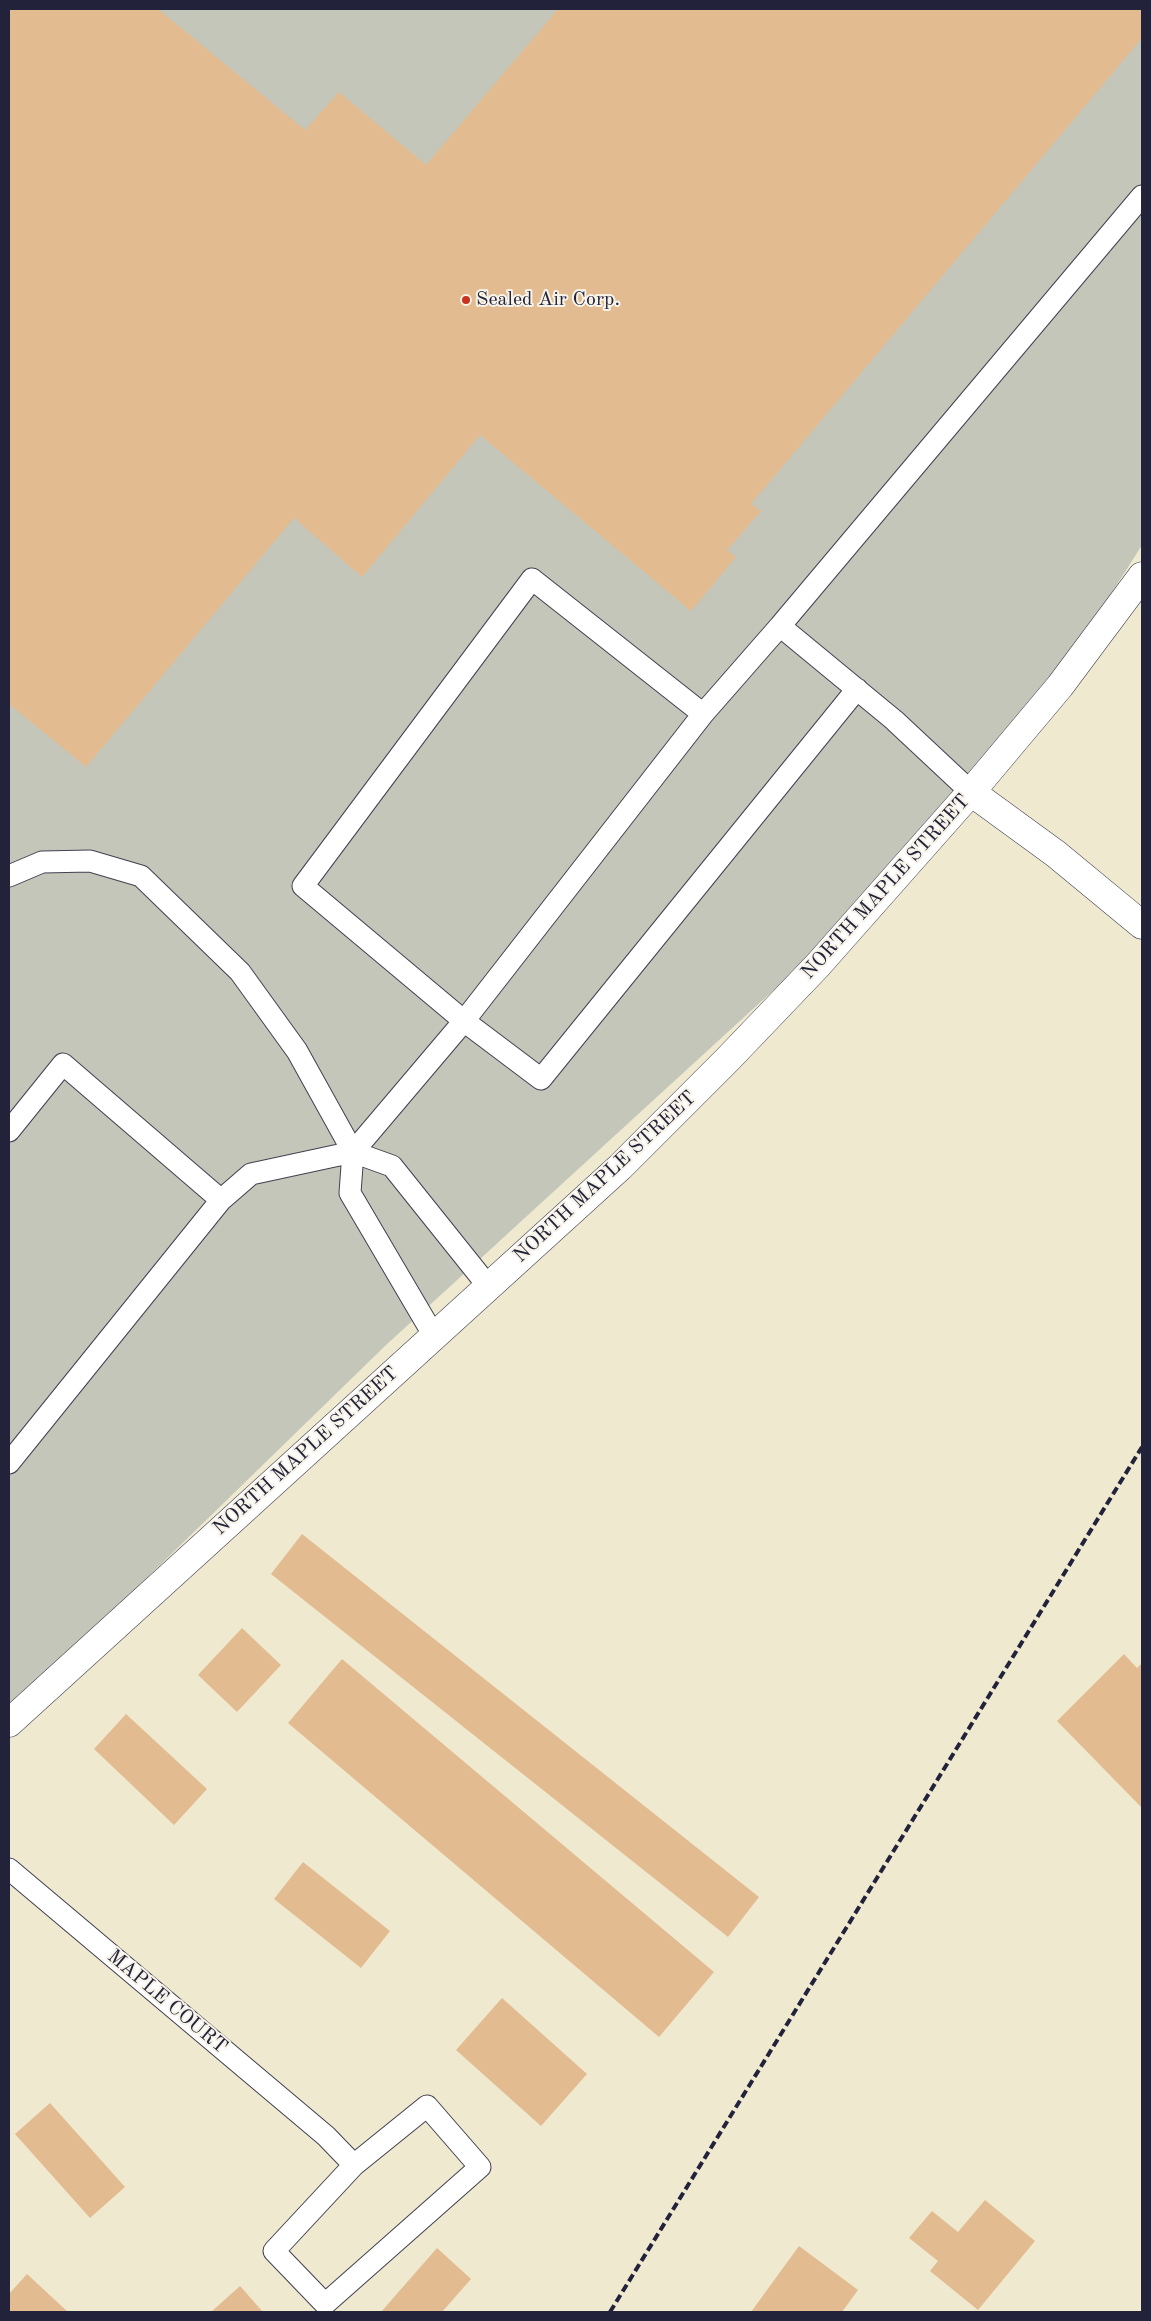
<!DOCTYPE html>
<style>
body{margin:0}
#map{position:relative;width:1151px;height:2321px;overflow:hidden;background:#efe9d0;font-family:"Old Standard TT",serif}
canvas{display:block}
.frame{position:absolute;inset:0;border:10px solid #22223b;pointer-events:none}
</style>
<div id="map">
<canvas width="1151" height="2321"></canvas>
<div class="frame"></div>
</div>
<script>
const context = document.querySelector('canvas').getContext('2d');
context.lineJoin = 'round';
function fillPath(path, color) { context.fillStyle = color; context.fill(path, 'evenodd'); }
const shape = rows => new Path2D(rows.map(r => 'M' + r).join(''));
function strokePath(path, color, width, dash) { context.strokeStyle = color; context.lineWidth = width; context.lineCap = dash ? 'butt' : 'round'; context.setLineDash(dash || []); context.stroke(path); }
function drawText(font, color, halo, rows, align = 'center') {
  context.font = font + ' "Old Standard TT",serif'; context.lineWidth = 4; context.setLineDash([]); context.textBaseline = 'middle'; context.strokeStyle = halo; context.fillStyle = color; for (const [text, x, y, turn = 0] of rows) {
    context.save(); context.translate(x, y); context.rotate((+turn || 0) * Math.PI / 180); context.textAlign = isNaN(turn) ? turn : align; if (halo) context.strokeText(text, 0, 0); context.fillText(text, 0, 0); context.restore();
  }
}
const industrial = shape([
 [9,9,1142,9,1142,545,979,802,385,1346,9,1712]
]);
const building = shape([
 [9,9,158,9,305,130,339,92,426,165,558,9,1142,9,1142,38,751,504,761,511,727,550,736,557,691,611,480,435,362,577,294,518,86,767,9,704],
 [302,1534,759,1897,728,1937,271,1574],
 [242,1628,281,1665,237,1712,198,1675],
 [1124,1654,1137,1668,1142,1663,1142,1808,1057,1721],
 [342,1659,714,1972,659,2037,288,1723],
 [126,1714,207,1789,174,1825,94,1749],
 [303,1862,390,1931,361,1968,274,1899],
 [502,1998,587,2074,541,2126,456,2050],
 [50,2103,125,2187,90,2218,15,2134],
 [985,2200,1035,2241,978,2310,930,2271,938,2261,909,2238,932,2211,958,2232],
 [799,2246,858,2290,842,2312,751,2312],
 [437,2248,471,2279,442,2312,381,2312],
 [27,2274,68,2312,9,2312,9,2294],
 [240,2286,263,2312,211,2312]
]);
const lane = shape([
 [703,714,464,1021,303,886,532,579,703,714,780,626],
 [971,792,894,720,780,626,1142,196],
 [9,876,42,862,90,861,141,876,240,972,297,1051,353,1152],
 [9,1131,63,1064,221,1200],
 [434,1336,350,1193,353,1152,392,1166,488,1286],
 [9,1463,221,1200,251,1174,353,1152,464,1021,541,1079,857,689],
 [9,1869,326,2136,354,2165,274,2251,325,2304,480,2167,427,2106,354,2165]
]);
const street = shape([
 [971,792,1056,854,1142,925]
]);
const secondary = shape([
 [9,1723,620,1167,728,1059,818,965,971,792,1060,686,1142,576]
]);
const rail = shape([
 [610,2312,1142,1447]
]);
const markers = [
 [466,300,5,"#c8321e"]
];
const poiNames = [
 ["Sealed Air Corp.",476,300]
];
const streetNames = [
 ["NORTH MAPLE STREET",886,887,-48],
 ["NORTH MAPLE STREET",605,1177,-43],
 ["NORTH MAPLE STREET",306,1451,-42],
 ["MAPLE COURT",167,2002,40]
];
fillPath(industrial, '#c4c6b9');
fillPath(building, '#e3bb90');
strokePath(lane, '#414051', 23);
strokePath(street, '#414051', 29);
strokePath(secondary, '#414051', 29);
strokePath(lane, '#fff', 21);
strokePath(street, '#fff', 28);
strokePath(secondary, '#fff', 28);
strokePath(rail, '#22223b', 4, [8, 4]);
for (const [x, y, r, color] of markers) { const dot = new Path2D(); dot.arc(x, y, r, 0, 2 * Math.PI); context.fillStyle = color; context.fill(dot); strokePath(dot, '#f7f3e8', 2); }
drawText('20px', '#22223b', '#f7f3e8', poiNames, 'left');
drawText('20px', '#22223b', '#f7f3e8', streetNames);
</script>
